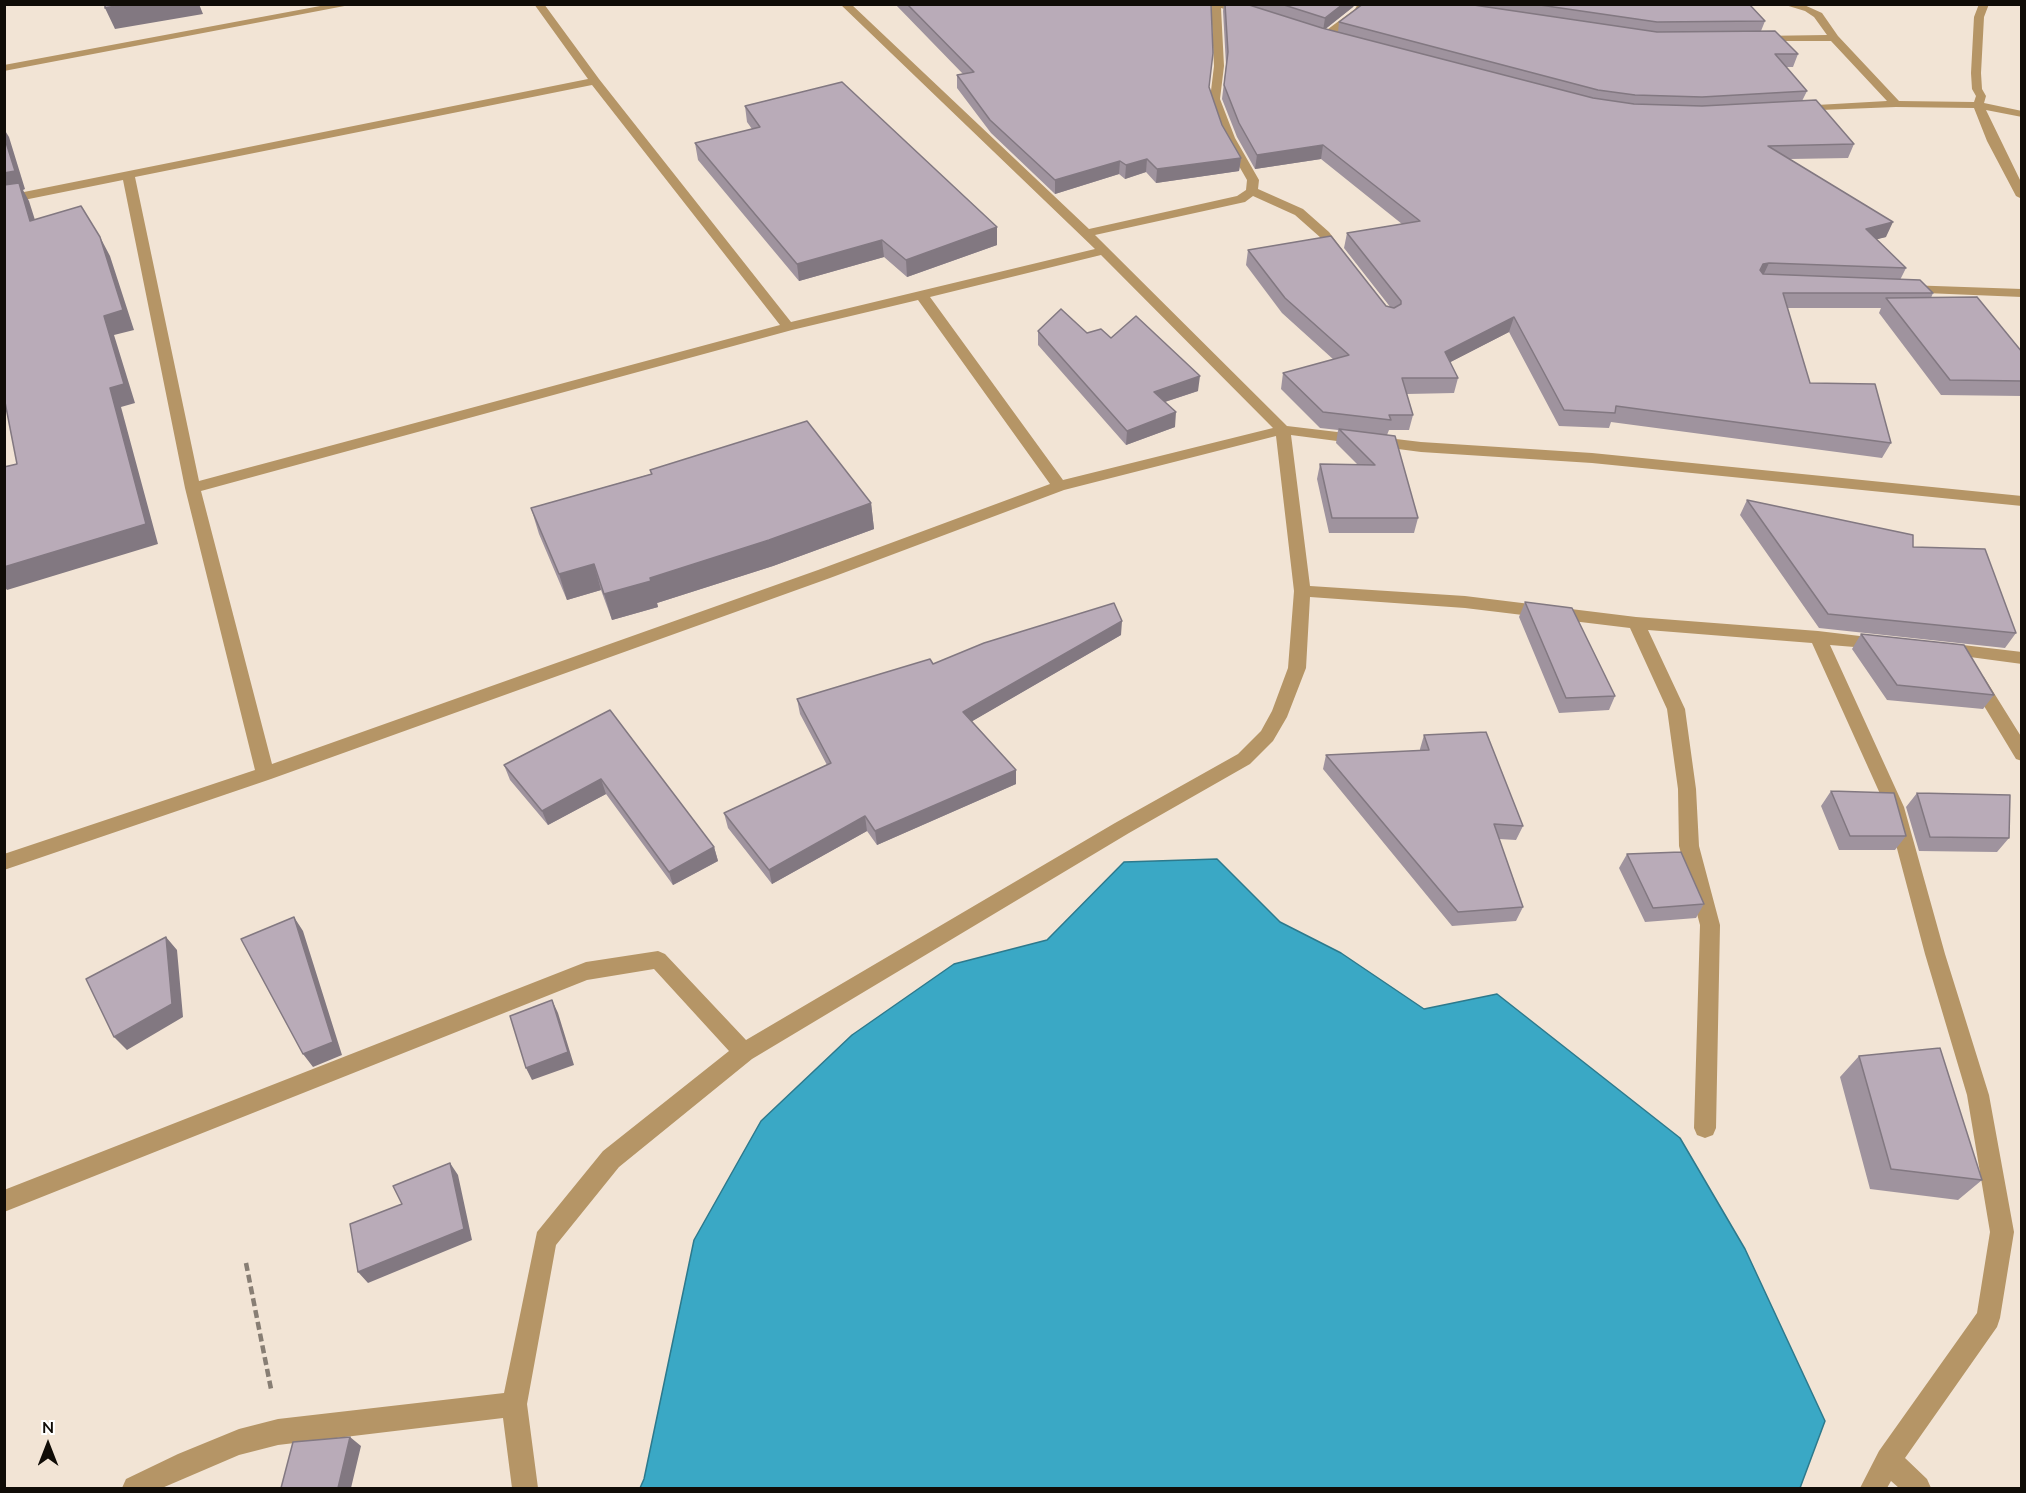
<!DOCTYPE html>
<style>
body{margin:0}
#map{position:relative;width:2026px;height:1493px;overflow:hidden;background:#f2e4d5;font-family:Mulish,sans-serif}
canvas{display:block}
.frame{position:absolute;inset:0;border:6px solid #100c07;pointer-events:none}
.north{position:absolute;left:18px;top:1415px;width:60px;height:60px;-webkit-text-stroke:4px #fff;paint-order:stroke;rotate:0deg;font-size:16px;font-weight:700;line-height:24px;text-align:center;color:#100c07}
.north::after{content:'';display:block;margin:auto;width:21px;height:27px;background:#100c07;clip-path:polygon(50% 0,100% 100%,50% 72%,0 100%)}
</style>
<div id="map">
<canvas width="2026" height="1493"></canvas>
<div class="frame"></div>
<div class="north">N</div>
</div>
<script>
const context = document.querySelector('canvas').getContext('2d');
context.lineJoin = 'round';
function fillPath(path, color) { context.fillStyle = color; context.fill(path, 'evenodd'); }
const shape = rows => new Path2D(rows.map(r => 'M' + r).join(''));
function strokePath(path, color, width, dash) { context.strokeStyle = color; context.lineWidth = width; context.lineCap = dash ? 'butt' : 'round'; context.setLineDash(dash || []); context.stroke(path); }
const water = shape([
 [1217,859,1280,922,1341,953,1424,1009,1497,994,1680,1138,1745,1249,1825,1421,1800,1488,640,1488,644,1479,694,1240,761,1121,852,1035,954,964,1047,940,1124,862,1217,859]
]);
const path = shape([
 [246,1263,271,1389]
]);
const street = shape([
 [331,4,355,4,4,71,4,65,331,4],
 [534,4,544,4,599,79,791,322,1095,249,840,4,851,4,1089,229,1237,196,1246,190,1247,180,1223,138,1210,99,1214,66,1211,4,1230,4,1253,13,1248,16,1221,8,1224,66,1220,99,1235,138,1259,180,1258,189,1303,209,1329,232,1347,256,1345,259,1337,259,1321,238,1295,215,1253,196,1245,202,1095,235,1287,426,1421,442,1592,453,2022,496,2022,506,1592,463,1421,452,1291,435,1310,586,1465,596,1636,617,1818,631,1885,639,1887,643,1885,647,1879,649,1830,645,1904,807,1945,954,1989,1095,2014,1232,2000,1318,1997,1327,1905,1458,1927,1479,1931,1488,1899,1488,1891,1481,1887,1488,1860,1488,1879,1451,1977,1313,1990,1232,1967,1095,1925,954,1886,807,1812,643,1648,630,1685,709,1696,789,1699,846,1720,925,1716,1128,1713,1135,1705,1138,1697,1135,1694,1128,1700,925,1679,846,1678,789,1667,709,1630,628,1465,608,1310,597,1306,668,1287,717,1273,741,1250,764,1129,833,752,1059,619,1167,556,1245,527,1404,538,1488,512,1488,503,1418,278,1445,239,1455,162,1488,122,1488,126,1479,178,1454,239,1429,278,1419,504,1393,537,1232,603,1151,729,1051,654,969,587,980,4,1212,4,1190,586,962,658,951,665,954,746,1040,1115,823,1238,754,1261,731,1272,711,1288,668,1294,591,1276,436,1064,490,830,578,271,779,4,870,4,854,255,770,185,488,123,180,4,204,4,196,588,79,534,4],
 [592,85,780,325,199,481,135,177,592,85],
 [1101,255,1273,428,1063,480,930,297,1101,255],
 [918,300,1050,484,818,570,272,764,201,491,792,330,918,300],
 [1358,4,1368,4,1363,13,1328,39,1320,39,1320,35,1355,9,1358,4],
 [1782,4,1802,4,1822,13,1838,36,1899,101,1974,102,1976,96,1972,89,1971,73,1974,17,1979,4,1989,4,1984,17,1981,73,1982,89,1986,96,1984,103,2022,111,2022,117,1986,110,2022,184,2022,199,2016,196,1987,141,1974,108,1896,107,1795,111,1793,109,1799,106,1887,101,1831,41,1755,41,1755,37,1759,36,1827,35,1814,17,1805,11,1782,4],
 [1906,285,2022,289,2022,297,1901,292,1900,289,1906,285],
 [1946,643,2022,652,2022,664,1940,653,1938,649,1940,645,1946,643],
 [1978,675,1984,677,2022,738,2022,761,2016,759,1969,681,1972,677,1978,675]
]);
const wall = shape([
 [895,4,1211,4,1209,87,1222,125,1241,158,1239,171,1156,183,1146,172,1125,179,1119,174,1055,194,991,133,957,88,957,75,963,74],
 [1224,4,1355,4,1353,7,1325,29,1338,32,1339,22,1363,4,1749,4,1765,21,1761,31,1798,54,1793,67,1786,67,1807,91,1802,101,1854,144,1848,158,1790,159,1886,237,1876,239,1906,268,1900,280,1933,293,1931,298,2022,352,2022,396,1941,395,1879,313,1881,308,1787,308,1810,383,1891,443,1882,458,1611,422,1609,428,1559,426,1509,332,1450,362,1458,378,1454,393,1407,394,1413,415,1409,430,1389,430,1387,435,1418,518,1414,533,1329,533,1317,479,1320,464,1357,464,1336,443,1338,430,1320,428,1281,389,1283,373,1334,360,1282,313,1246,265,1248,250,1386,306,1391,308,1344,248,1347,233,1402,224,1321,159,1255,169,1237,137,1222,99,1226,65,1223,11],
 [745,106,997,245,907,277,884,257,799,281,698,160,695,143,752,129,747,122],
 [1038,331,1087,333,1111,338,1198,391,1165,402,1175,427,1126,445,1038,345],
 [650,470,871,503,874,529,773,566,657,603,658,607,612,620,601,590,567,600,539,534,531,508,651,474],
 [1747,500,1913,547,2016,633,2005,648,1819,628,1740,515],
 [1525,602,1615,696,1609,710,1559,713,1519,617],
 [1861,634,1994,695,1983,709,1887,700,1852,649],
 [1121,635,972,721,1016,770,1016,784,877,845,867,831,772,884,728,828,724,813,827,765,800,714,797,699,933,664],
 [610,710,714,847,718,861,673,885,606,794,548,825,510,780,504,765],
 [1424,735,1523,826,1516,840,1499,839,1523,907,1516,921,1452,926,1323,769,1326,755,1420,751,1420,749],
 [1831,791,1906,836,1895,850,1839,850,1821,806],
 [1917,793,2009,838,1997,852,1919,851,1906,807],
 [1627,854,1704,904,1696,918,1645,922,1619,868],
 [1859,1056,1982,1180,1958,1200,1870,1189,1840,1077]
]);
const shadedWall = shape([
 [125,4,199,4,203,14,115,29,105,8],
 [1343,4,1355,4,1353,7,1323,31,1325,18],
 [4,129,9,137,25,189,23,190,29,201,41,239,4,194],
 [1323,145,1321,159,1255,169,1257,155],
 [1241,158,1239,171,1156,183,1157,169],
 [1147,159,1146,172,1125,179,1126,165],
 [1120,161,1119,174,1055,194,1055,180],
 [1893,222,1886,237,1859,244,1866,229],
 [997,227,997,245,907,277,906,260],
 [100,237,110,256,134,330,114,335,135,403,121,407,158,544,7,590,4,586,4,567,110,388,104,316],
 [882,240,884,257,799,281,797,264],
 [1769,263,1762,278,1757,279,1763,264],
 [1514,317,1509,332,1441,367,1445,352],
 [1200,376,1198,391,1152,406,1154,392],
 [1176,412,1175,427,1126,445,1127,431],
 [871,503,874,529,773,566,657,603,658,607,612,620,604,594,650,578],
 [594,564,601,590,567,600,559,574],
 [1122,621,1121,635,964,726,963,712],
 [1016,770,1016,784,877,845,875,831],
 [601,779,606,794,548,825,542,811],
 [865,816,867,831,772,884,769,870],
 [714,847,718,861,673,885,669,872],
 [294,917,303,931,342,1055,313,1067,303,1054],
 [166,937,177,950,183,1017,127,1050,114,1037],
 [552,1000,558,1013,574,1065,532,1080,526,1068],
 [450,1163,458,1175,472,1240,368,1283,358,1272],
 [350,1437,361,1446,351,1488,338,1488]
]);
const building = shape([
 [105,4,125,4,105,8,105,4],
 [907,4,1211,4,1213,53,1209,87,1222,125,1241,158,1157,169,1147,159,1126,165,1120,161,1055,180,990,120,957,75,974,72,907,4],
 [1225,4,1246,4,1322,28,1593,98,1634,104,1702,106,1816,100,1854,144,1768,146,1893,222,1866,229,1906,268,1769,263,1763,264,1760,270,1763,274,1920,280,1933,293,1783,293,1810,383,1875,384,1891,443,1616,406,1615,413,1564,410,1514,317,1445,352,1458,378,1402,378,1413,415,1389,415,1391,420,1323,412,1283,373,1349,355,1285,298,1248,250,1331,236,1386,306,1394,308,1401,304,1401,301,1347,233,1420,221,1323,145,1257,155,1239,123,1224,85,1228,52,1225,4],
 [1281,4,1343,4,1325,18,1281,4],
 [1363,4,1467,4,1657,32,1775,31,1798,54,1775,54,1807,91,1702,97,1635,95,1598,90,1339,22,1363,4],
 [1533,4,1749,4,1765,21,1657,22,1533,4],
 [842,82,997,227,906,260,882,240,797,264,695,143,760,127,745,106,842,82],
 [4,136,15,171,4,173,4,136],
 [19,183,30,221,81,206,100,237,123,310,104,316,124,384,110,388,146,524,4,567,4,467,17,464,4,397,4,185,19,183],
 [1977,297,2022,352,2022,381,1950,380,1886,298,1977,297],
 [1061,309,1087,333,1101,329,1111,338,1136,316,1200,376,1154,392,1176,412,1127,431,1038,331,1061,309],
 [807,421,871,503,769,540,650,578,651,581,604,594,594,564,559,574,531,508,652,474,650,470,807,421],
 [1339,429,1395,436,1418,518,1332,518,1320,464,1375,465,1339,429],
 [1747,500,1913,535,1913,547,1985,549,2016,633,1828,614,1747,500],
 [1525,602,1572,608,1615,696,1566,698,1525,602],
 [1114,603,1122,621,963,712,1016,770,875,831,865,816,769,870,724,813,831,763,797,699,930,659,933,664,984,643,1114,603],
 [1861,634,1964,645,1994,695,1897,685,1861,634],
 [610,710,714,847,669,872,601,779,542,811,504,765,610,710],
 [1486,732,1523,826,1494,824,1523,907,1458,912,1326,755,1429,750,1424,735,1486,732],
 [1831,791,1894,793,1906,836,1850,836,1831,791],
 [1917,793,2010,795,2009,838,1930,837,1917,793],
 [1681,852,1704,904,1653,908,1627,854,1681,852],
 [294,917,333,1042,303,1054,241,939,294,917],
 [166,937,172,1004,114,1037,86,979,166,937],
 [552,1000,568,1052,526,1068,510,1016,552,1000],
 [1940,1048,1982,1180,1891,1169,1859,1056,1940,1048],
 [450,1163,464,1229,358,1272,350,1224,402,1204,393,1186,450,1163],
 [350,1437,338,1488,281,1488,293,1442,350,1437]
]);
fillPath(water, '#3aa8c5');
strokePath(water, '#2d798c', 1.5);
strokePath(path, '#887e74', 4.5, [8, 4]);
fillPath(street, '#b59566');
fillPath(wall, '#9f939e');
fillPath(shadedWall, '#827881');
fillPath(building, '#b9abb8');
strokePath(building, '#827881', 1.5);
</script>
